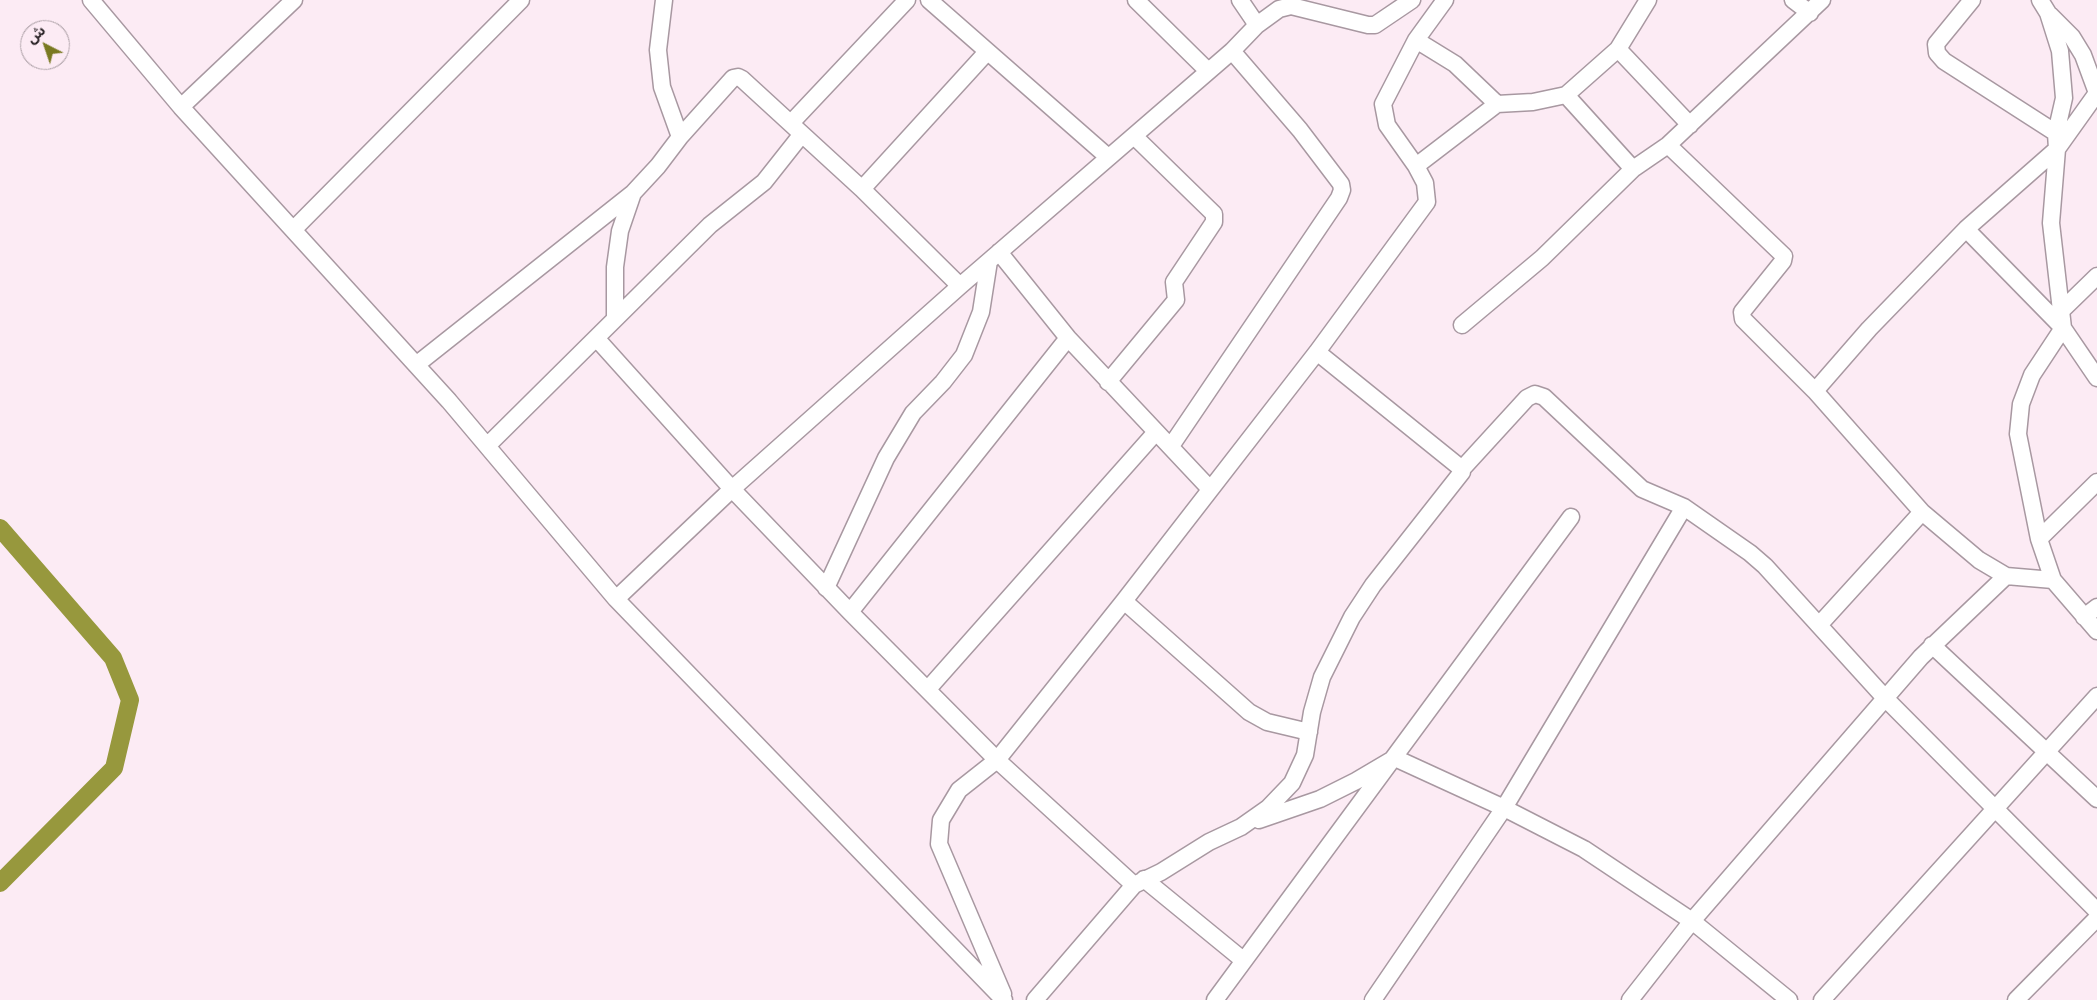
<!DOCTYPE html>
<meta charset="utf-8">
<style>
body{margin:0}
#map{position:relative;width:2097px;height:1000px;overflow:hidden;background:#fcebf4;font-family:"Space Grotesk","Noto Sans Arabic",sans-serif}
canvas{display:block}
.north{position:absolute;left:20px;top:20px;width:50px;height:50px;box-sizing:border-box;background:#fcebf4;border:1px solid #a89ca2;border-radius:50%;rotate:319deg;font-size:14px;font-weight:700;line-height:20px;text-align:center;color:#2b2528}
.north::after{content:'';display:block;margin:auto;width:18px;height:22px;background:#797921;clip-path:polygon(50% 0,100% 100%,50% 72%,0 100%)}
</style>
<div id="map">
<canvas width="2097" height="1000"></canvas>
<div class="north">ش</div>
</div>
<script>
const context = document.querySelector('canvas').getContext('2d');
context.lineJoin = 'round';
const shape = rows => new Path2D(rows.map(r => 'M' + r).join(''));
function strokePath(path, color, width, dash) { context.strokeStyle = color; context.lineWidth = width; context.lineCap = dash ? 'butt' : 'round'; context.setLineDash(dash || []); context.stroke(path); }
const canal = shape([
 [0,528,113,658,130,700,114,768,0,883]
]);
const minor = shape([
 [91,0,181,107,449,401,616,599,1004,1000],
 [664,0,658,50,662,87,680,137],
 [929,0,1108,157],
 [1136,0,1207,70],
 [1240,0,1257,25],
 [1793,0,1810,13],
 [1972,0,1936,44,1937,53,1944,61,2056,133],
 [2040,0,2048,13,2060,51,2064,98,2056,133,2057,149,2051,223,2063,328,2032,375,2021,404,2018,434,2039,539,2053,580,2097,631],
 [2050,15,2072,37,2083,55,2097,93],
 [1416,40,1455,64,1497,104],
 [1618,49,1690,125],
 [1566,95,1633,169],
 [181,107,294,0],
 [791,123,907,0],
 [1668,145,1784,256,1783,261,1742,312,1743,319,1815,391,1922,512,1979,560,2006,576,2053,580],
 [1416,166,1497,104,1533,102,1566,95,1618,49,1648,0],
 [862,189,987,52],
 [1966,229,2063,328,2097,378],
 [293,230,521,0],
 [999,252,1068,338,1210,489],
 [2060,312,2097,276],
 [615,318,615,267,620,231,633,193],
 [1462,325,1542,258,1633,169,1668,145,1822,0],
 [597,339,732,489,850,612,997,760,1134,885],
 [1317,352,1462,469],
 [416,365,633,193,658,166,680,137,733,78,738,77,742,79,862,189,960,286],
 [1108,382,1176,300,1174,282,1214,222,1214,214,1134,136],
 [1815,391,1869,329,1966,229,2057,149,2097,93],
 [487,446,710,225,764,182,802,134],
 [1171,446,1339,198,1342,190,1341,184,1300,130,1232,51],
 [2039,539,2097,482],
 [826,588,886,458,913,413,943,382,964,355,981,312,989,261],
 [616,599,732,489,960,286,1232,51,1257,25,1279,9,1291,6,1368,25,1375,25,1412,0],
 [1124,601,1249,712,1267,722,1309,732],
 [850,612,1068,338],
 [2084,617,2097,607],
 [1820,624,1922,512],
 [1932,645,2097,799],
 [928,689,1156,432],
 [1259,820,1320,799,1356,781,1395,758,1504,808,1584,849,1692,921,1789,1000],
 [1144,879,1243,960],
 [1003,994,939,844,941,820,959,790,997,760,1124,601,1317,352,1427,202,1425,183,1416,166,1387,125,1383,104,1416,40,1445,0],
 [1035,1000,1134,885,1161,872,1209,842,1241,827,1268,808,1292,783,1305,755,1312,712,1322,677,1352,617,1373,585,1462,472,1462,469,1527,398,1535,394,1544,397,1642,489,1684,507,1750,553,1765,566,1885,698,2097,911],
 [1215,1000,1571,517],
 [1373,1000,1504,808,1684,507],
 [1630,1000,1692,921,1921,657,2006,576],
 [1822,1000,2097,696],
 [2016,1000,2097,918]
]);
strokePath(canal, '#97983d', 18);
strokePath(minor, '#a898a1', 19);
strokePath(minor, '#fff', 16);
</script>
